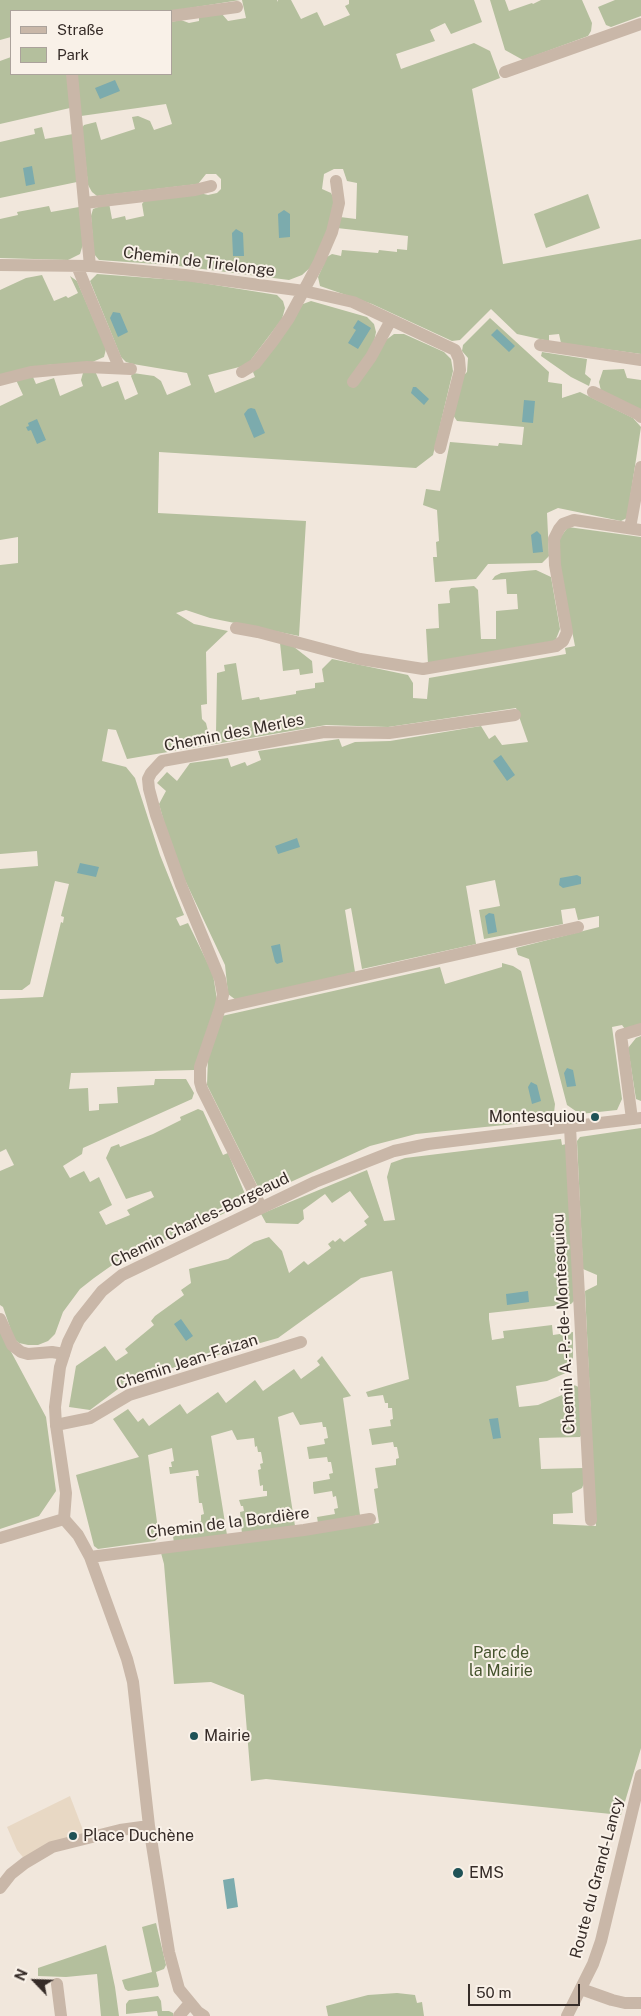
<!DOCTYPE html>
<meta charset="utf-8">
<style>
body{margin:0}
#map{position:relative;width:641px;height:2016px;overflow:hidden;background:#f1e7dc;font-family:"Public Sans",sans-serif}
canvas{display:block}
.legend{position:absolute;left:10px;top:10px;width:162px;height:65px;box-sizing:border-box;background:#f9f1e8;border:1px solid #aba29b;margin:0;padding:6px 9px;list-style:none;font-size:15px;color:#362c28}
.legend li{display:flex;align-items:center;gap:10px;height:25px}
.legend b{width:25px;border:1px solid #aba29b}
.north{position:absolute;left:10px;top:1956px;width:50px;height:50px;-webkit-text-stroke:4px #f9f1e8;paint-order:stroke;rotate:294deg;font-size:14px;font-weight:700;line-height:20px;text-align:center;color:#362c28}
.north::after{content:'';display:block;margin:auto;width:18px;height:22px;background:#362c28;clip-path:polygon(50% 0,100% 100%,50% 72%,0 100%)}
.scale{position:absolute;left:468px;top:1984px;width:112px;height:22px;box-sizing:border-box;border:2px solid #362c28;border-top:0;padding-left:6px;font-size:15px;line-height:18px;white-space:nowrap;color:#362c28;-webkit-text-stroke:4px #f9f1e8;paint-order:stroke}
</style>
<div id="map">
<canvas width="641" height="2016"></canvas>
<ul class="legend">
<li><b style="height:6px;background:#c9b7a8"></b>Straße</li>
<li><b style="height:14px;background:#b4bf9d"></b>Park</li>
</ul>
<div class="north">N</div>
<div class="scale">50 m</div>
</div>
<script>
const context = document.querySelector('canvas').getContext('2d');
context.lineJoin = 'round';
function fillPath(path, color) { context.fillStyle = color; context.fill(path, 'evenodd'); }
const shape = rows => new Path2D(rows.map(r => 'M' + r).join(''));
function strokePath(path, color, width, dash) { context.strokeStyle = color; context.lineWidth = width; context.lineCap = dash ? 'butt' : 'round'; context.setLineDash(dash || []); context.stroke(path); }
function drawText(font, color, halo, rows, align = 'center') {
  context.font = font + ' "Public Sans",sans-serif'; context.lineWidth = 4; context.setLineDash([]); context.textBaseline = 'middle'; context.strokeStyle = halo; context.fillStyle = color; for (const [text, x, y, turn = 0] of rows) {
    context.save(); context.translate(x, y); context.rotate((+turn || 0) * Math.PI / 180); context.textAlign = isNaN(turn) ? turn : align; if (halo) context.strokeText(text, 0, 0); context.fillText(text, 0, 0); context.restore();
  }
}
const green = shape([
 [0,0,240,0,171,11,11,11,11,37,0,40],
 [242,0,277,0,277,2,278,0,291,0,301,19,317,12,324,26,350,15,345,6,349,4,349,0,474,0,482,22,451,34,445,23,430,30,435,41,396,54,401,69,474,43,490,51,500,78,472,89,503,264,641,239,641,354,561,343,559,334,549,335,549,341,517,334,491,309,460,340,452,341,372,304,320,286,318,277,327,257,332,254,341,256,342,250,378,253,379,250,397,252,397,249,407,250,408,236,337,228,340,217,356,219,357,183,347,181,343,169,334,169,324,174,322,189,331,193,334,199,330,223,312,266,302,275,289,280,171,265,99,260,94,254,91,216,93,209,109,203,112,219,125,216,126,220,144,216,142,204,145,200,200,193,208,195,217,193,221,189,221,179,216,174,206,174,198,184,97,196,92,192,88,185,82,128,84,125,96,122,101,140,135,129,132,117,138,116,150,121,154,130,172,124,166,104,81,116,77,74,171,74,171,22,181,20,189,23,199,21,199,17,222,14,228,21,246,18],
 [490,0,505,0,509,11,532,3,533,4,541,0,582,0,592,23,591,31,588,36,523,60,505,50],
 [615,0,641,0,641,16,611,27,606,25,598,7],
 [11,57,11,74,67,74,70,108,0,124,0,61],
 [42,127,45,139,73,134,77,182,0,198,0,142,35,134,34,129],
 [588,194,600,228,546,248,534,214],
 [49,206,51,212,79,207,83,244,80,254,68,260,0,258,0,219,18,215,17,212],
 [97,274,190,281,277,295,283,301,285,308,282,319,247,365,208,375,215,393,255,377,253,372,303,304,311,301,367,317,374,324,376,332,374,342,386,340,394,334,404,334,444,352,451,359,453,371,433,455,416,468,159,452,158,513,306,521,299,636,210,618,186,610,176,613,194,624,228,631,206,652,207,704,201,705,202,719,206,723,209,735,216,733,217,673,225,671,224,665,236,663,242,700,259,697,260,700,296,694,296,691,315,688,315,683,324,682,322,669,332,659,408,675,413,683,413,698,427,699,429,678,566,654,565,648,575,646,560,570,559,539,568,527,641,537,641,1024,625,1029,622,1025,612,1027,622,1099,617,1110,580,1114,567,1105,529,959,518,955,516,948,599,927,599,916,578,920,575,908,561,910,563,924,484,939,479,910,500,906,495,880,466,886,476,944,362,969,351,908,345,910,355,972,236,1000,228,994,225,965,184,878,164,822,159,804,166,791,157,783,167,772,177,781,190,763,228,758,231,767,245,762,247,766,261,760,258,751,339,739,342,747,355,742,390,741,481,726,489,739,495,735,502,745,528,742,516,708,388,727,326,725,127,759,116,730,108,729,102,761,126,767,135,778,160,855,184,915,176,918,180,926,188,923,213,974,217,1000,194,1070,71,1073,69,1089,88,1088,89,1111,99,1110,99,1104,118,1103,117,1087,154,1085,155,1079,186,1079,194,1093,192,1099,83,1148,82,1154,63,1166,70,1178,84,1171,90,1182,99,1177,112,1205,99,1212,106,1225,130,1215,127,1210,154,1197,151,1191,126,1199,106,1158,111,1147,119,1144,120,1147,153,1134,181,1120,180,1117,198,1109,203,1111,223,1155,228,1153,245,1194,241,1205,188,1231,125,1256,94,1278,80,1289,63,1312,55,1334,48,1341,38,1345,28,1345,19,1343,14,1339,3,1307,0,1305,0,1171,14,1165,6,1149,0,1152,0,999,43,997,61,922,63,923,64,917,61,916,69,884,55,881,30,984,22,990,0,990,0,869,38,866,37,851,0,854,0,565,18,563,18,537,0,540,0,406,23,395,16,380,33,377,36,384,54,378,60,396,83,386,81,380,83,373,95,371,102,387,118,381,125,400,138,394,131,376,133,373,154,376,161,381,167,395,191,385,187,373,133,364,126,362,121,357,90,281],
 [42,275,54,301,66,296,68,298,78,293,70,276,77,281,106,349,104,357,90,363,46,365,0,376,0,290,26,278],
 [490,318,549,372,548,382,562,384,562,398,580,392,633,418,641,427,627,518,621,521,558,508,547,513,549,556,542,563,488,564,476,579,435,582,433,557,437,557,436,542,439,541,437,510,423,505,426,489,440,491,450,442,498,446,499,443,522,445,524,427,457,421,453,415,464,375,467,372,468,358,462,351,463,345],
 [542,352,587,359,585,374,591,379,589,386,571,377,541,356],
 [624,369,627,378,641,380,641,415,601,391,599,382,603,370],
 [536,570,551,577,560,629,556,639,551,643,428,664,426,629,439,628,438,604,450,603,449,591,451,588,474,586,478,590,481,639,496,639,496,611,518,609,517,594,507,594,506,579,492,580,495,576,501,573],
 [280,643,294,647,312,661,313,673,300,675,299,669,283,671],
 [502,963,513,966,521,971,555,1104,554,1113,551,1118,544,1121,416,1134,370,1146,262,1195,207,1085,208,1059,222,1016,440,967,445,984,502,967],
 [641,1036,641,1101,636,1099,628,1048,636,1038],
 [641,1128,641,1748,621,1815,266,1779,251,1781,244,1695,211,1682,174,1684,164,1564,161,1553,379,1523,374,1489,378,1488,375,1468,396,1465,396,1459,399,1458,397,1447,394,1447,393,1442,372,1445,369,1429,391,1426,390,1420,393,1419,392,1408,388,1408,388,1403,385,1403,383,1395,368,1397,366,1392,409,1379,392,1271,361,1278,278,1338,130,1380,90,1410,69,1407,76,1366,105,1346,116,1361,128,1353,125,1349,154,1325,151,1321,155,1316,184,1295,181,1290,191,1283,189,1269,228,1259,254,1242,269,1237,282,1251,289,1273,304,1261,308,1265,319,1257,331,1248,328,1244,333,1240,335,1242,340,1238,344,1242,367,1225,364,1221,369,1217,350,1191,332,1203,325,1194,303,1210,304,1219,298,1224,266,1223,261,1214,367,1170,384,1221,395,1220,387,1177,391,1163,405,1158,561,1139,562,1145,566,1144,575,1300,571,1304,489,1313,489,1319,492,1340,504,1338,503,1331,552,1325,553,1335,573,1332,573,1358,568,1372,547,1381,516,1386,519,1407,538,1405,562,1395,574,1385,581,1388,583,1433,580,1437,539,1438,541,1469,584,1468,586,1478,582,1488,572,1493,573,1513,553,1514,553,1524,596,1526,585,1291,597,1285,597,1275,583,1269,577,1141,580,1137],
 [0,1331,46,1417,56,1491,39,1516,0,1529],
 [322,1356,351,1396,343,1398,360,1515,318,1523,317,1517,335,1514,334,1509,338,1508,336,1496,333,1497,332,1491,314,1494,313,1487,313,1482,330,1479,329,1474,333,1473,331,1462,328,1462,327,1457,309,1459,307,1447,325,1444,324,1439,328,1438,326,1427,323,1427,322,1422,300,1425,293,1412,278,1417,295,1526,242,1534,240,1512,244,1511,243,1506,241,1506,239,1500,267,1496,267,1491,263,1491,263,1485,260,1486,258,1470,261,1469,260,1464,263,1463,261,1452,258,1452,257,1446,255,1447,254,1438,237,1440,232,1430,211,1436,227,1535,174,1543,173,1536,181,1534,180,1524,201,1521,201,1515,204,1514,202,1503,199,1503,196,1476,199,1476,198,1470,170,1474,169,1467,172,1467,171,1462,174,1461,172,1448,148,1455,159,1537,155,1541,98,1549,94,1546,76,1475,139,1457,113,1419,128,1409,138,1422,143,1418,149,1426,180,1404,187,1414,218,1392,226,1403,255,1380,263,1391,294,1369,301,1379,320,1365,317,1361],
 [156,1923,166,1965,164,1969,156,1972,159,1985,158,1987,128,1991,125,1989,122,1980,152,1972,142,1927],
 [106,1945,115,1987,119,2016,101,2016,97,1974,66,1977,38,1976,38,1968],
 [397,1993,415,1995,417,2003,422,2002,424,2016,328,2016,326,2006,368,1995],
 [158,1996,161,2001,162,2011,169,2011,173,2013,173,2016,158,2016,157,2011,126,2014,126,2004,129,2000]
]);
const plaza = shape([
 [70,1796,86,1838,27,1862,17,1850,7,1827]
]);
const water = shape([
 [115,80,120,91,100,99,95,88],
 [32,166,35,184,26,186,23,168],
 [284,210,290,214,290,237,279,238,278,214],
 [236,229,243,233,244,256,233,256,232,233],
 [113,312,120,313,128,332,118,337,110,318],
 [358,320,371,328,358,349,348,343,356,330,353,328],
 [497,329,515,346,509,352,491,335],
 [413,387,416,387,429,399,424,405,411,393],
 [524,400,535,401,533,423,522,422],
 [251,408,255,409,265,433,254,438,244,414,248,409],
 [37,419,46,440,37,444,31,430,28,431,26,427,29,426,28,423],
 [537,531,541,535,543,552,533,553,531,535],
 [501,755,515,775,507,781,493,761],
 [297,838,300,847,278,854,275,846],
 [80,863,99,867,96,877,77,873],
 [577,875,581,877,581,884,563,888,559,885,560,878],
 [489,913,494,914,497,932,488,934,485,916],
 [280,944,283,962,277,964,275,962,271,946],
 [567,1068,573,1070,576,1086,567,1087,564,1073],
 [531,1082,537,1085,541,1101,532,1104,528,1087],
 [528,1291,529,1302,507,1305,506,1294],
 [181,1319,193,1336,186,1341,174,1324],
 [498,1418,501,1438,493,1439,489,1419],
 [234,1878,238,1907,227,1909,223,1880]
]);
const minor = shape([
 [171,16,237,7],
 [505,72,641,24],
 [72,74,90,266],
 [85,203,195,190,211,186],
 [0,265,90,266,185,275,304,291,353,302,455,350,459,359,460,370,440,448],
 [77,266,119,367],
 [540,345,641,360],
 [242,372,255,364,273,341,289,318,319,262,332,232,339,203,336,181],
 [0,380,31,372,87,367,131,369],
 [353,382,371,357,391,320],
 [593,392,638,414,641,417],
 [630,528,641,467],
 [236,628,258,632,360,659,423,669,556,646,563,641,567,632,555,565,554,539,559,529,563,524,574,520,641,530],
 [220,1008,578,927],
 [632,1119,621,1035,641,1029],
 [570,1127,591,1520],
 [261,1207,202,1089,200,1082,200,1067,220,1008,223,995,220,979,181,885,156,815,149,789,148,779,151,773,162,761,324,732,389,733,515,715],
 [0,1319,12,1345,21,1352,28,1354,52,1352,64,1354],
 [56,1425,90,1418,129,1395,301,1342],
 [64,1519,78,1535,90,1557,127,1659,133,1682,149,1826,169,1952,179,1989,198,2012,204,2016],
 [90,1557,304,1530,370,1519],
 [0,1888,11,1874,25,1863,52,1847,120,1830,149,1826],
 [57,1984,61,2016],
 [581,1989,612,2000,625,2003,641,2003],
 [179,2016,190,2003]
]);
const tertiary = shape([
 [0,1538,64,1519,66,1493,56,1425,55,1407,60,1367,68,1342,79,1320,102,1291,122,1275,315,1182,394,1151,428,1144,641,1118],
 [567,2016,593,1964,601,1941,641,1775]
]);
const markers = [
 [595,1117,5,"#1f5256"],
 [194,1736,5,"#1f5256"],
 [73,1836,5,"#1f5256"],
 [458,1873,6,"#1f5256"]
];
const streetNames = [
 ["Chemin de Tirelonge",199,262,7],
 ["Chemin des Merles",234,733,-11],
 ["Chemin Charles-Borgeaud",200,1220,-26],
 ["Chemin A.-P.-de-Montesquiou",564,1324,-93],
 ["Chemin Jean-Faizan",187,1362,-18],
 ["Chemin de la Bordière",228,1523,-7],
 ["Route du Grand-Lancy",597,1878,-75]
];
const poiNames = [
 ["Montesquiou",585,1117,"right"],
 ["Mairie",204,1736],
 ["Place Duchène",83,1836],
 ["EMS",469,1873]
];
const parkNames = [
 ["Parc de",501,1653],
 ["la Mairie",501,1671]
];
fillPath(green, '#b4bf9d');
fillPath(plaza, '#e8d8c4');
fillPath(water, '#7cabad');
strokePath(minor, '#c9b7a8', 12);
strokePath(tertiary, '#c9b7a8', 12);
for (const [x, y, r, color] of markers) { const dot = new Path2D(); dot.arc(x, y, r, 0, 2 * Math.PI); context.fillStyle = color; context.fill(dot); strokePath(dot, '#f9f1e8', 2); }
drawText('16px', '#362c28', '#f9f1e8', streetNames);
drawText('16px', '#362c28', '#f9f1e8', poiNames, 'left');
drawText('16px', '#45532d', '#f9f1e8', parkNames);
</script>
